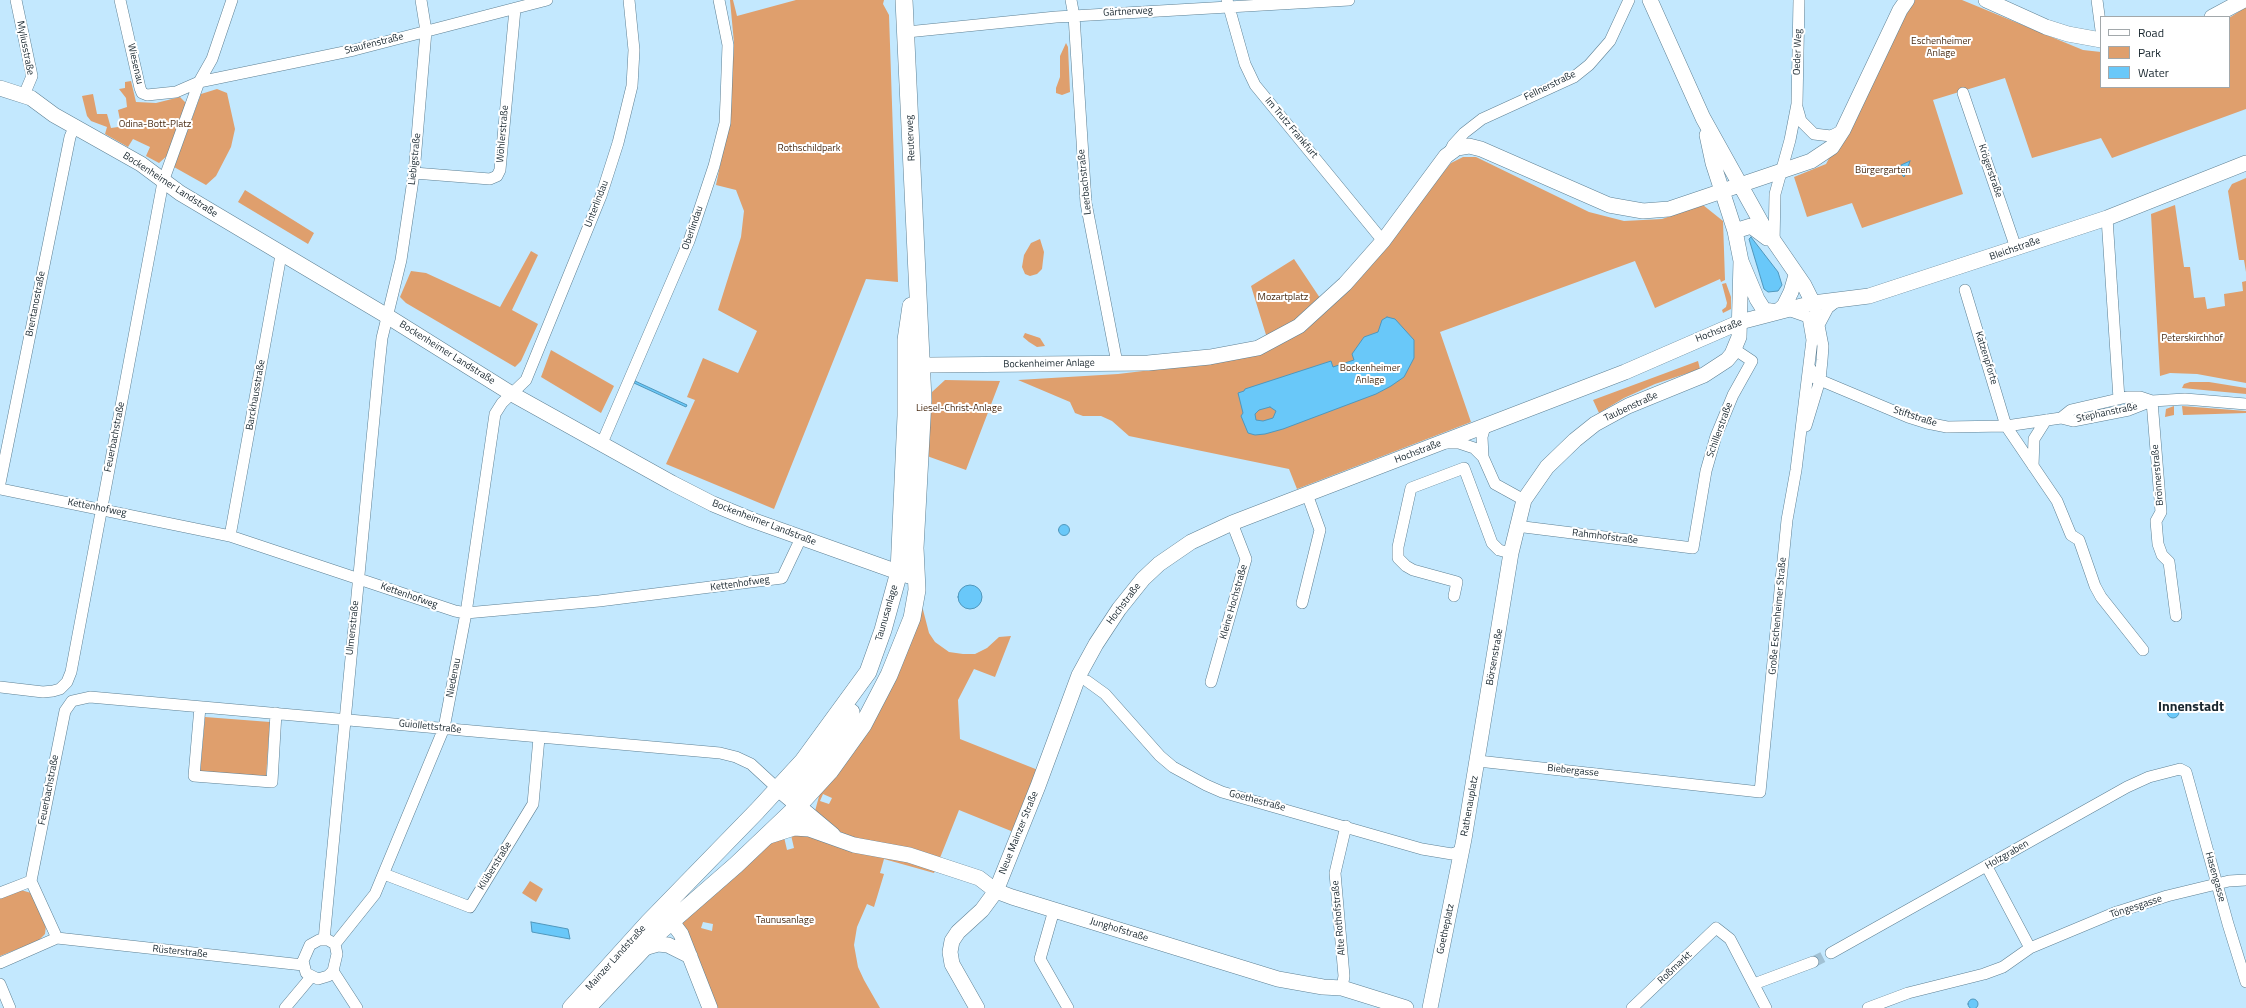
<!DOCTYPE html>
<meta charset="utf-8">
<style>
body{margin:0}
#map{position:relative;width:2246px;height:1008px;overflow:hidden;background:#c3e8fe;font-family:"Titillium Web",sans-serif}
canvas{display:block}
.legend{position:absolute;left:2100px;top:16px;width:130px;height:72px;box-sizing:border-box;background:#fff;border:1px solid #a2a8ab;margin:0;padding:5px 7px;list-style:none;font-size:12px;color:#17252d}
.legend li{display:flex;align-items:center;gap:8px;height:20px}
.legend b{width:20px;border:1px solid #a2a8ab}
</style>
<div id="map">
<canvas width="2246" height="1008"></canvas>
<ul class="legend">
<li><b style="height:5px;background:#fff"></b>Road</li>
<li><b style="height:11px;background:#df9f6d"></b>Park</li>
<li><b style="height:11px;background:#69c8f9"></b>Water</li>
</ul>
</div>
<script>
const context = document.querySelector('canvas').getContext('2d');
context.lineJoin = 'round';
function fillPath(path, color) { context.fillStyle = color; context.fill(path, 'evenodd'); }
const shape = rows => new Path2D(rows.map(r => 'M' + r).join(''));
function strokePath(path, color, width, dash) { context.strokeStyle = color; context.lineWidth = width; context.lineCap = dash ? 'butt' : 'round'; context.setLineDash(dash || []); context.stroke(path); }
function drawText(font, color, halo, rows, align = 'center') {
  context.font = font + ' "Titillium Web",sans-serif'; context.lineWidth = 4; context.setLineDash([]); context.textBaseline = 'middle'; context.strokeStyle = halo; context.fillStyle = color; for (const [text, x, y, turn = 0] of rows) {
    context.save(); context.translate(x, y); context.rotate((+turn || 0) * Math.PI / 180); context.textAlign = isNaN(turn) ? turn : align; if (halo) context.strokeText(text, 0, 0); context.fillText(text, 0, 0); context.restore();
  }
}
const green = shape([
 [730,0,733,0,737,16,796,0,884,0,883,4,889,15,898,282,866,279,774,509,666,464,695,400,687,397,703,358,738,373,757,331,718,310,741,237,744,211,736,190,716,185,730,117,734,43],
 [1914,0,1962,0,2083,50,2101,52,2101,87,2229,87,2229,18,2246,7,2246,109,2112,158,2101,138,2032,158,2005,78,1933,100,1963,194,1862,228,1852,203,1807,217,1794,177,1826,164],
 [1066,43,1068,47,1070,92,1062,95,1056,93,1056,88,1060,77,1060,56],
 [131,81,136,102,156,103,180,97,186,103,169,154,159,163,146,156,150,147,133,139,128,147,105,134,107,127,91,121,87,116,82,96,93,94,97,114,107,114,111,128,125,126,121,125,118,110,127,107,126,98,119,89,125,88,125,82],
 [217,89,227,93,235,129,231,147,216,176,206,185,174,167,201,94],
 [1463,157,1476,157,1589,212,1624,221,1662,219,1703,205,1723,221,1725,280,1721,282,1720,279,1655,308,1635,261,1440,332,1471,422,1297,489,1289,469,1129,436,1112,421,1101,416,1083,416,1075,413,1070,402,1018,380,1118,374,1210,363,1260,351,1385,243,1451,163],
 [2246,178,2246,272,2244,260,2239,260,2228,191,2232,184],
 [245,190,314,233,308,244,238,202],
 [2175,205,2184,267,2190,267,2194,298,2205,297,2207,309,2225,306,2224,294,2243,291,2242,282,2246,281,2246,383,2197,374,2170,373,2160,376,2151,214],
 [1040,239,1044,252,1042,269,1037,274,1030,276,1025,274,1022,267,1024,255,1031,243],
 [531,251,538,255,512,310,538,324,521,361,515,367,406,303,400,297,411,271,426,273,500,307],
 [1294,259,1320,298,1296,321,1267,338,1251,286],
 [1726,283,1731,297,1731,309,1723,313,1722,310,1726,307,1727,303,1722,284],
 [1025,333,1040,338,1045,346,1037,347,1029,342,1023,337],
 [551,350,614,386,601,413,541,377],
 [1698,361,1700,369,1655,384,1624,398,1599,413,1593,400],
 [945,380,1000,381,966,470,927,456,932,392],
 [2190,382,2209,382,2246,388,2246,394,2182,388,2184,384],
 [2174,406,2174,415,2165,417,2166,409],
 [2182,406,2246,411,2246,413,2183,415],
 [921,602,929,633,935,642,949,652,963,654,975,654,987,648,999,637,1011,636,995,677,974,669,958,700,960,739,1038,770,1016,833,959,810,934,873,884,859,880,873,884,874,874,907,867,904,857,927,854,945,858,967,864,980,880,1008,717,1008,682,922,764,838,812,822,824,778,830,771],
 [823,794,832,798,829,804,820,801],
 [791,835,794,848,787,850,784,837],
 [703,922,713,924,712,931,701,928],
 [205,717,270,722,266,777,200,773],
 [530,881,543,889,536,902,522,893],
 [21,890,31,893,46,925,45,934,38,941,0,956,0,897]
]);
const water = shape([
 [1910,161,1908,167,1904,177,1902,175,1901,165,1910,161],
 [1751,237,1778,272,1782,285,1778,291,1768,292,1764,289,1749,239,1751,237],
 [1387,317,1395,319,1414,340,1414,358,1404,377,1391,386,1376,394,1283,429,1265,434,1255,435,1248,433,1241,416,1243,413,1238,393,1244,391,1245,389,1331,361,1333,367,1354,360,1352,354,1364,337,1378,332,1382,320,1387,317],
 [1270,407,1276,411,1273,418,1263,421,1256,420,1255,414,1259,410,1270,407],
 [635,381,687,405,686,407,634,383,635,381],
 '1058.5 530a5.5 5.5 0 1 1 11 0a5.5 5.5 0 1 1-11 0Z',
 '958 597a12 12 0 1 1 24 0a12 12 0 1 1-24 0Z',
 '2167 712a6 6 0 1 1 12 0a6 6 0 1 1-12 0Z',
 [531,922,568,929,570,939,532,932,531,922],
 '1968 1004a5 5 0 1 1 10 0a5 5 0 1 1-10 0Z'
]);
const streetTunnel = shape([
 [1813,962,1831,953]
]);
const street = shape([
 [16,0,32,76,24,95],
 [120,0,140,88,142,93,147,95,176,92,199,82,354,50,547,0],
 [1071,0,1074,16,1086,203,1117,363],
 [1227,0,1245,64,1255,85,1383,241],
 [2097,0,2101,30],
 [907,32,1056,17,1349,0],
 [1963,93,2016,248],
 [1797,107,1801,121,1814,134,1831,136,1843,130],
 [1450,151,1453,145,1464,133,1482,119,1574,77,1589,65,1610,41,1629,0],
 [414,173,490,179,497,176,500,170,515,9],
 [2107,218,2119,399],
 [1774,244,1775,194,1790,140,1797,104,1799,0],
 [1965,290,2006,426,2057,501,2071,535,2079,540,2095,586,2101,597,2143,650],
 [1819,325,1828,308,1837,301],
 [1810,368,1815,378,1908,417,1927,423,1947,427,2006,426,2061,418,2073,421,2129,410,2152,401],
 [2152,401,2161,512,2156,521,2158,544,2162,555,2169,562,2176,616],
 [2061,418,2071,410,2127,397,2140,397,2152,401,2185,399,2246,404],
 [1806,426,1820,380,1822,360,1823,346,1817,315,1813,303],
 [602,443,689,241,714,166,725,123,726,100,728,45,719,0],
 [1447,443,1459,443,1474,448,1483,457,1495,484,1524,500],
 [1483,457,1482,437,1485,426],
 [2033,466,2034,439,2046,420],
 [0,483,70,137,75,125],
 [0,489,230,536,455,611,466,613,599,601,782,578,801,538],
 [1516,526,1693,548,1706,471,1716,436,1733,395,1752,361,1734,349],
 [230,536,281,255],
 [1454,596,1457,582,1413,570,1406,566,1398,558,1398,547,1411,488,1464,468,1492,543,1499,550,1511,553],
 [1302,603,1320,530,1307,494],
 [1087,681,1105,694,1160,756,1173,767,1206,785,1222,792,1422,849,1452,854,1462,850],
 [1211,682,1246,559,1232,523],
 [0,687,43,692,53,691,60,689,67,682,71,672,163,182,199,82,212,59,232,0],
 [200,707,194,776,272,782,276,713],
 [1478,761,1760,792,1787,520,1796,470,1812,340,1808,317,1788,310],
 [1987,867,2030,948],
 [384,874,470,907,533,804,539,738],
 [31,881,65,711,72,701,90,697,720,753,736,757,751,764,777,788],
 [31,881,57,938],
 [0,893,31,881],
 [1054,910,1040,959,1068,1008],
 [319,940,328,940,335,944,337,954,333,971,328,976,318,979,306,973,303,961,310,945,319,940],
 [324,940,379,366,382,338,401,260,414,173,426,31,421,0],
 [335,944,375,894,444,728,466,613,495,414,502,403,526,380,601,196,618,143,632,86,634,50,629,0],
 [1831,953,2127,787,2149,777,2180,769,2186,772,2228,924,2246,982],
 [0,963,57,938,303,965],
 [333,971,357,1008],
 [0,984,10,1008],
 [1754,984,1813,962],
 [1342,988,1344,976,1335,873,1346,826],
 [285,1008,311,977],
 [1632,1008,1716,928,1730,939,1766,1008],
 [1868,1008,1908,993,1984,974,2003,967,2030,948,2114,913,2167,896,2229,881,2246,880]
]);
const secondary = shape([
 [1650,0,1703,118,1762,224,1804,285,1813,303],
 [1986,0,2046,27,2068,34,2101,40],
 [2212,17,2244,0],
 [0,88,31,98,54,115,141,164,180,193,387,316,512,394,672,483,713,504,752,520,909,576],
 [1707,135,1713,163,1735,231,1741,261,1757,299,1764,310,1777,312,1784,306,1791,292,1796,275],
 [1735,231,1751,226,1767,238],
 [913,373,920,366,930,365,1148,363,1210,357,1258,348,1299,326,1345,284,1383,241,1446,156,1457,148,1469,146,1481,149,1609,205,1643,211,1669,209,1811,161,1832,147,1843,130,1900,10,1907,0],
 [777,788,833,835],
 [794,809,797,818,809,829,854,845,909,855,979,878,996,891,1012,897,1278,979,1323,987,1342,988,1406,1008],
 [766,837,794,828,809,829],
 [672,922,681,934,710,1008],
 [644,948,658,944,668,945,690,956],
 [977,1008,952,964,950,952,952,941,958,932,982,910,996,891,1038,786,1079,675,1096,644,1119,609,1143,579,1159,564,1191,542,1232,523,1625,372,1740,322,1813,303,1869,296,2107,218,2246,163],
 [1430,1008,1464,839,1511,553,1524,500,1547,467,1575,440,1595,424,1628,406,1704,375,1727,360,1732,354,1739,337,1741,261]
]);
const primary = shape([
 [794,809,798,785,834,741,851,712],
 [571,1008,648,923,757,811,803,761,868,672,883,630,899,572,906,416,906,340,911,306],
 [587,1008,658,933,736,865,798,806,830,771,863,725,889,675,912,618,917,590,915,548,923,400,904,0]
]);
const streetNames = [
 ["Gärtnerweg",1128,12,-3],
 ["Staufenstraße",374,44,-14],
 ["Myliusstraße",25,48,79],
 ["Oeder Weg",1798,52,-88],
 ["Wiesenau",135,64,77],
 ["Fellnerstraße",1550,86,-26],
 ["Im Trutz Frankfurt",1291,128,50],
 ["Wöhlerstraße",503,134,-85],
 ["Reuterweg",911,138,-93],
 ["Liebigstraße",415,159,-84],
 ["Krögerstraße",1990,171,71],
 ["Leerbachstraße",1085,182,-96],
 ["Bockenheimer Landstraße",170,185,33],
 ["Unterlindau",597,204,-69],
 ["Oberlindau",693,228,-71],
 ["Bleichstraße",2015,249,-19],
 ["Brentanostraße",36,304,-79],
 ["Hochstraße",1719,331,-21],
 ["Bockenheimer Landstraße",447,353,32],
 ["Katzenpforte",1986,358,73],
 ["Bockenheimer Anlage",1049,364,-1],
 ["Barckhausstraße",256,395,-80],
 ["Taubenstraße",1631,407,-25],
 ["Stephanstraße",2107,413,-12],
 ["Stiftstraße",1915,417,18],
 ["Schillerstraße",1720,430,-70],
 ["Feuerbachstraße",115,437,-79],
 ["Hochstraße",1418,452,-21],
 ["Brönnerstraße",2158,475,-95],
 ["Kettenhofweg",97,508,11],
 ["Bockenheimer Landstraße",764,523,21],
 ["Rahmhofstraße",1605,537,7],
 ["Kettenhofweg",740,584,-8],
 ["Kettenhofweg",409,596,19],
 ["Kleine Hochstraße",1234,602,-74],
 ["Hochstraße",1124,604,-53],
 ["Taunusanlage",887,613,-74],
 ["Große Eschenheimer Straße",1778,616,-85],
 ["Ulmenstraße",353,628,-84],
 ["Börsenstraße",1495,657,-80],
 ["Niedenau",454,678,-79],
 ["Guiollettstraße",430,727,6],
 ["Biebergasse",1573,771,6],
 ["Feuerbachstraße",49,790,-79],
 ["Goethestraße",1257,801,15],
 ["Rathenauplatz",1470,806,-80],
 ["Neue Mainzer Straße",1019,833,-68],
 ["Holzgraben",2007,855,-30],
 ["Klüberstraße",495,866,-58],
 ["Hasengasse",2215,877,74],
 ["Töngesgasse",2136,907,-18],
 ["Alte Rothofstraße",1339,918,-95],
 ["Goetheplatz",1446,929,-78],
 ["Junghofstraße",1119,930,17],
 ["Rüsterstraße",180,952,6],
 ["Mainzer Landstraße",616,958,-48],
 ["Roßmarkt",1675,968,-43]
];
const parkNames = [
 ["Eschenheimer",1941,42],
 ["Anlage",1941,54],
 ["Odina-Bott-Platz",155,125],
 ["Rothschildpark",809,149],
 ["Bürgergarten",1883,171],
 ["Mozartplatz",1283,298],
 ["Peterskirchhof",2192,339],
 ["Bockenheimer",1370,369],
 ["Anlage",1370,381],
 ["Liesel-Christ-Anlage",959,409],
 ["Taunusanlage",785,921]
];
const districtNames = [
 ["Innenstadt",2191,708]
];
fillPath(green, '#df9f6d');
fillPath(water, '#69c8f9');
strokePath(water, '#5097bc', 1);
strokePath(streetTunnel, '#a1c1d4', 11, [11, 5.5]);
strokePath(street, '#5e8094', 12);
strokePath(secondary, '#5e8094', 16);
strokePath(primary, '#5e8094', 18);
strokePath(street, '#fff', 11);
strokePath(secondary, '#fff', 15);
strokePath(primary, '#fff', 17);
drawText('10px', '#17252d', '#fff', streetNames);
drawText('10px', '#4a2c14', '#fff', parkNames);
drawText('bold 14px', '#17252d', '#fff', districtNames);
</script>
